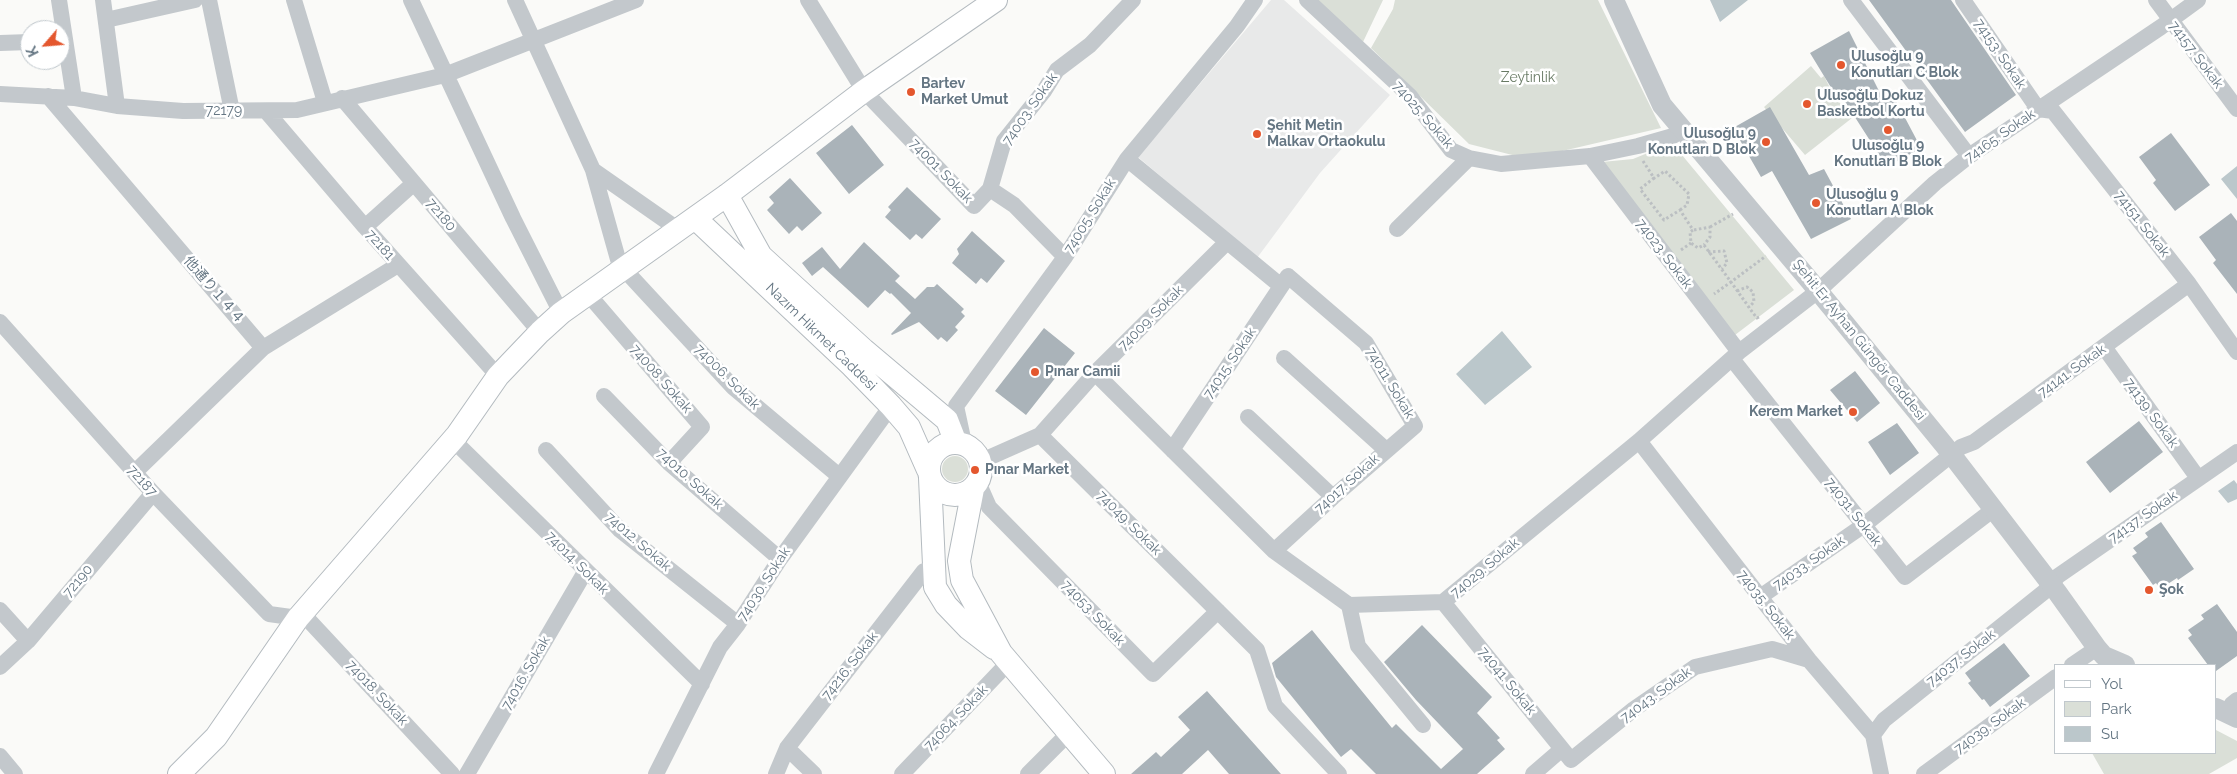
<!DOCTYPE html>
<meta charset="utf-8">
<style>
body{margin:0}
#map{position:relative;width:2237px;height:774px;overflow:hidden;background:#fafaf8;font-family:Raleway,sans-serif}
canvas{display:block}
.legend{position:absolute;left:2054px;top:664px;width:162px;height:90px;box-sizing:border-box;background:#fff;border:1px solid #c1c8cd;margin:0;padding:6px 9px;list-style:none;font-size:15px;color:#657683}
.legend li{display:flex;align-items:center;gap:10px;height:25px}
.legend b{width:25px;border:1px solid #c1c8cd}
.north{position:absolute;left:20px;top:20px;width:50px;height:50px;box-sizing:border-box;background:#fff;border:1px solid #c1c8cd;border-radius:50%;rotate:243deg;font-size:14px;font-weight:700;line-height:20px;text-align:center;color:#657683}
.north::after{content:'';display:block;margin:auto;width:18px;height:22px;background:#e4572e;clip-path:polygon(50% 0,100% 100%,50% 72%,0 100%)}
</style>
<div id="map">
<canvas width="2237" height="774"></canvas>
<ul class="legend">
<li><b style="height:6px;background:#fff"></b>Yol</li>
<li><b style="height:14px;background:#dadfd7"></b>Park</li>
<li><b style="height:14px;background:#bbc7cb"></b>Su</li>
</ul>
<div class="north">K</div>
</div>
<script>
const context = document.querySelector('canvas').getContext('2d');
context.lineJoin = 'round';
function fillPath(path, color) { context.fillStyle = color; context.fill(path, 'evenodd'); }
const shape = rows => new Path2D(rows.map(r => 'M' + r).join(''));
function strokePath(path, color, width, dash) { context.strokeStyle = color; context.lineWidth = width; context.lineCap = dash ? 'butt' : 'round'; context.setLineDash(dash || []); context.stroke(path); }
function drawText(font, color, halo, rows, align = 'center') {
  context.font = font + ' Raleway,"Noto Sans SC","Noto Sans JP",sans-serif'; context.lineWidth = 5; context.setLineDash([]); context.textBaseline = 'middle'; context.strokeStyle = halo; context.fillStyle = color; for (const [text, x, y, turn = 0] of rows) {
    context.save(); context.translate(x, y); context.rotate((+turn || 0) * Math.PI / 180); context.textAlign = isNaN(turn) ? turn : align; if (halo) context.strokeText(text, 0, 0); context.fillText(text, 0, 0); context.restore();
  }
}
const built = shape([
 [1271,0,1284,0,1390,95,1320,173,1257,258,1138,157]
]);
const green = shape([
 [1316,0,1383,0,1363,42],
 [1395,0,1598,0,1661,128,1528,159,1469,144,1371,48,1393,9],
 [1811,66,1821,78,1824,76,1833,94,1852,118,1805,155,1764,107],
 [1672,143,1794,290,1735,335,1602,162,1633,159],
 '942 469a13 13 0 1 1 26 0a13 13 0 1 1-26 0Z',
 [2216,730,2237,741,2237,758,2209,774,2104,774,2092,753,2216,753]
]);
const water = shape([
 [1710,0,1748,0,1720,22],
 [2237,166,2237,199,2221,179],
 [1502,331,1532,367,1485,405,1456,374],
 [2234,480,2237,484,2237,499,2228,503,2218,491]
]);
const building = shape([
 [1869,0,1951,0,2016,95,1965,132],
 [1849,31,1884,101,1894,97,1921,148,1887,167,1842,97,1838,99,1810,53],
 [1770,107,1809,175,1824,169,1851,219,1811,239,1772,171,1761,177,1733,128],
 [852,125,884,165,849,194,816,153],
 [2171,133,2210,185,2175,211,2153,183,2156,180,2139,157],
 [790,178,822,213,802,231,797,226,789,234,767,210,774,203,769,197],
 [907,187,941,219,922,239,916,234,910,240,885,217,891,210,888,207],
 [2231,213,2237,221,2237,294,2213,263,2216,260,2199,237],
 [972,231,1005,261,987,283,981,278,976,284,952,263,959,254,957,249],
 [864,242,900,276,895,281,915,299,927,287,934,287,937,284,964,309,961,312,965,316,955,327,958,330,947,342,941,337,938,340,919,322,892,335,891,334,911,313,891,293,890,294,885,290,868,308,823,267,812,276,802,263,822,247,840,269],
 [1044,328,1075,353,1026,415,995,391],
 [1855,371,1880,403,1857,422,1830,390],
 [2139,421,2163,452,2110,493,2086,462],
 [1897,423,1919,453,1890,475,1868,442],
 [2161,522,2194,569,2178,580,2177,578,2160,589,2156,583,2153,585,2132,556,2137,553,2133,548,2148,537,2145,533],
 [2217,604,2237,632,2237,656,2216,671,2216,665,2208,665,2188,638,2192,635,2188,630,2204,619,2201,615],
 [1422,625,1492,697,1477,713,1500,738,1497,740,1505,749,1477,774,1376,774,1351,749,1341,757,1276,677,1272,663,1312,630,1392,728,1396,724,1441,769,1463,749,1416,700,1384,662],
 [2004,643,2030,676,1990,707,1984,699,1982,700,1968,683,1971,681,1965,673],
 [1207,691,1281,774,1229,774,1208,750,1182,774,1131,774,1156,752,1161,757,1190,730,1178,717]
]);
const path = shape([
 [1643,161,1654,178,1640,189,1664,220,1680,210,1693,230,1690,232,1691,243,1698,248,1704,245,1731,282,1714,294],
 [1653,179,1665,171,1689,194,1687,205,1680,210],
 [1710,227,1733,214],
 [1694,230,1710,227,1710,237,1704,245],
 [1681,250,1691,243],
 [1708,252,1724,251,1727,263,1722,269],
 [1737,291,1747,287,1753,292,1754,302,1749,307],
 [1759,317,1757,318,1753,313,1731,282,1766,256]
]);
const minor = shape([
 [59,0,74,98],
 [103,0,117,106],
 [209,0,232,111],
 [294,0,325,102],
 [411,0,513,218,561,313],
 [515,0,593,170,621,270],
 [808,0,864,91,974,206,990,189,1014,205,1065,257],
 [1307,0,1410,96,1451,150,1469,158,1501,164,1590,156,1638,146,1673,136,1683,130],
 [1851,0,1969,156],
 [1963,0,2038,109,2053,111,2189,284,2237,352],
 [2156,0,2237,109],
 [106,20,195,0],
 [0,43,30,42],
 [0,94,74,98,117,106,183,111,297,110,445,75,636,0],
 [48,96,263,348,135,472],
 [342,98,540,332],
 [266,111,365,227,498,376],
 [1590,156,1739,352],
 [1127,159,1281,286],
 [593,170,679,230],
 [990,189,1004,141,1044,91,1057,70,1090,45,1133,0],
 [365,227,414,183],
 [1397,229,1469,158],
 [623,268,733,387,839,476],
 [588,294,702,427,669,463],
 [0,322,153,493,269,614,298,618],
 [2104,347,2198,478],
 [263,348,398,265],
 [1284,358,1386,450],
 [1732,359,1905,577,1994,509],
 [1095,373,1274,551,1349,605,1443,602,1639,441,1739,352,1818,291,1935,183,1969,156,2161,27,2198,0],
 [604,396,669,463,780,559],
 [1248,417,1333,497],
 [1040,435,1257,650,1275,706,1339,774],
 [453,440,702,684],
 [1639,441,1809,660,1873,735,1881,774],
 [964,443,956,406,1065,257,1127,159,1237,26,1255,0],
 [546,450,620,530,738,624],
 [1172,450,1288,276,1366,343,1415,426,1333,497,1274,551],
 [979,462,1040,435,1095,373,1227,242],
 [978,482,989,507,1153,674,1218,611],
 [1760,597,1864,525,1961,447,1974,442,2189,284],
 [1443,602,1571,760,1634,709,1695,667,1772,649,1809,660],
 [1349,605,1358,646,1423,725],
 [0,610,28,641],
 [302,613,452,774],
 [2072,665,2097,648],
 [0,667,28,641,153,493],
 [2227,713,2232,704,2237,700],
 [1873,735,1884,720,2044,592,2058,576,2237,452],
 [787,748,814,774],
 [0,756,15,774],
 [467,774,585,572],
 [656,774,720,647,738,624,780,559,891,406],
 [776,774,787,748,924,571,934,569],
 [902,774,1009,662],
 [1028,774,1070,732],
 [1533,774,1562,749],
 [1924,774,2056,677]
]);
const tertiary = shape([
 [1614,0,1662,105,1810,281,1945,446,2057,592,2097,648,2104,656,2125,665],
 [2216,708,2237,718]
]);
const secondary = shape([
 [727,195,761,256,864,350,947,420,956,443],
 [695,218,852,366,891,406,909,427,928,470],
 '929 469a26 26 0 1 1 52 0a26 26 0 1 1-52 0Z',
 [930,478,935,587,946,605,968,628,994,648],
 [973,489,959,561,962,580,1001,653,1104,774],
 [179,774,216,737,298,618,457,435,498,376,540,332,561,313,727,195,864,91,996,0]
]);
const markers = [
 [1841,65,5,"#e4572e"],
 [911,92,5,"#e4572e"],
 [1807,104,5,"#e4572e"],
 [1888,130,5,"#e4572e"],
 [1257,134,5,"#e4572e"],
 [1766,142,5,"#e4572e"],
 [1816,203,5,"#e4572e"],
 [1035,372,5,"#e4572e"],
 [1853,412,5,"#e4572e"],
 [975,470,5,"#e4572e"],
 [2149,590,5,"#e4572e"]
];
const streetNames = [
 ["74153. Sokak",2000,54,56],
 ["74157. Sokak",2196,55,53],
 ["74003. Sokak",1030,109,-55],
 ["72179",224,111],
 ["74025. Sokak",1423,115,49],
 ["74165. Sokak",2000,136,-35],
 ["74001. Sokak",941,171,46],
 ["72180",441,215,50],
 ["74005. Sokak",1090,216,-58],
 ["74151. Sokak",2142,224,52],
 ["72181",380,245,48],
 ["74023. Sokak",1664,254,53],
 ["他通り１４４",214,290,49],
 ["74009. Sokak",1151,318,-45],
 ["Nazım Hikmet Caddesi",821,337,44],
 ["Şehit Er Ayhan Güngör Caddesi",1859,340,51],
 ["74015. Sokak",1230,363,-56],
 ["74141. Sokak",2072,371,-36],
 ["74006. Sokak",727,377,45],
 ["74008. Sokak",661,379,49],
 ["74011. Sokak",1390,383,59],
 ["74139. Sokak",2151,413,54],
 ["74010. Sokak",690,479,42],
 ["72187",142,481,48],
 ["74017. Sokak",1347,484,-42],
 ["74031. Sokak",1853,512,52],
 ["74137. Sokak",2143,517,-35],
 ["74049. Sokak",1129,523,45],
 ["74012. Sokak",638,542,41],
 ["74014. Sokak",577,563,45],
 ["74033. Sokak",1809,563,-35],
 ["74029. Sokak",1485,568,-40],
 ["72190",78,581,-50],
 ["74030. Sokak",764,584,-57],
 ["74035. Sokak",1766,605,52],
 ["74053. Sokak",1093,613,46],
 ["74037. Sokak",1961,658,-38],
 ["74216. Sokak",850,666,-52],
 ["74016. Sokak",526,673,-60],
 ["74041. Sokak",1507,681,51],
 ["74018. Sokak",377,693,47],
 ["74043. Sokak",1656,695,-36],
 ["74064. Sokak",956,718,-46],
 ["74039. Sokak",1990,726,-36]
];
const poiNames = [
 ["Ulusoğlu 9",1851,57],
 ["Konutları C Blok",1851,73],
 ["Bartev",921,84],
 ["Market Umut",921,100],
 ["Ulusoğlu Dokuz",1817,96],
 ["Basketbol Kortu",1817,112],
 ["Şehit Metin",1267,126],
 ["Malkav Ortaokulu",1267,142],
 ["Ulusoğlu 9",1756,134,"right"],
 ["Konutları D Blok",1756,150,"right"],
 ["Ulusoğlu 9",1888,146,"center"],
 ["Konutları B Blok",1888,162,"center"],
 ["Ulusoğlu 9",1826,195],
 ["Konutları A Blok",1826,211],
 ["Pınar Camii",1045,372],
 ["Kerem Market",1843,412,"right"],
 ["Pınar Market",985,470],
 ["Şok",2159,590]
];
const parkNames = [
 ["Zeytinlik",1528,78]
];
fillPath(built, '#e8e9e9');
fillPath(green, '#dadfd7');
fillPath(water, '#bbc7cb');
fillPath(building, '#aab3b9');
strokePath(secondary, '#b3babf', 24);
strokePath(path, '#bbbfc2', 3, [2.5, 2.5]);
strokePath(minor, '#c3c8cc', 16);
strokePath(tertiary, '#c3c8cc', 20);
strokePath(secondary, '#fff', 22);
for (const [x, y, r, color] of markers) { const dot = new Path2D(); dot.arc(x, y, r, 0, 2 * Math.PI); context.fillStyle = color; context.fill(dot); strokePath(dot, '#fff', 2); }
drawText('14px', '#657683', '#fff', streetNames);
drawText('bold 14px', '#657683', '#fff', poiNames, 'left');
drawText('14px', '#687a64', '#fff', parkNames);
</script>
